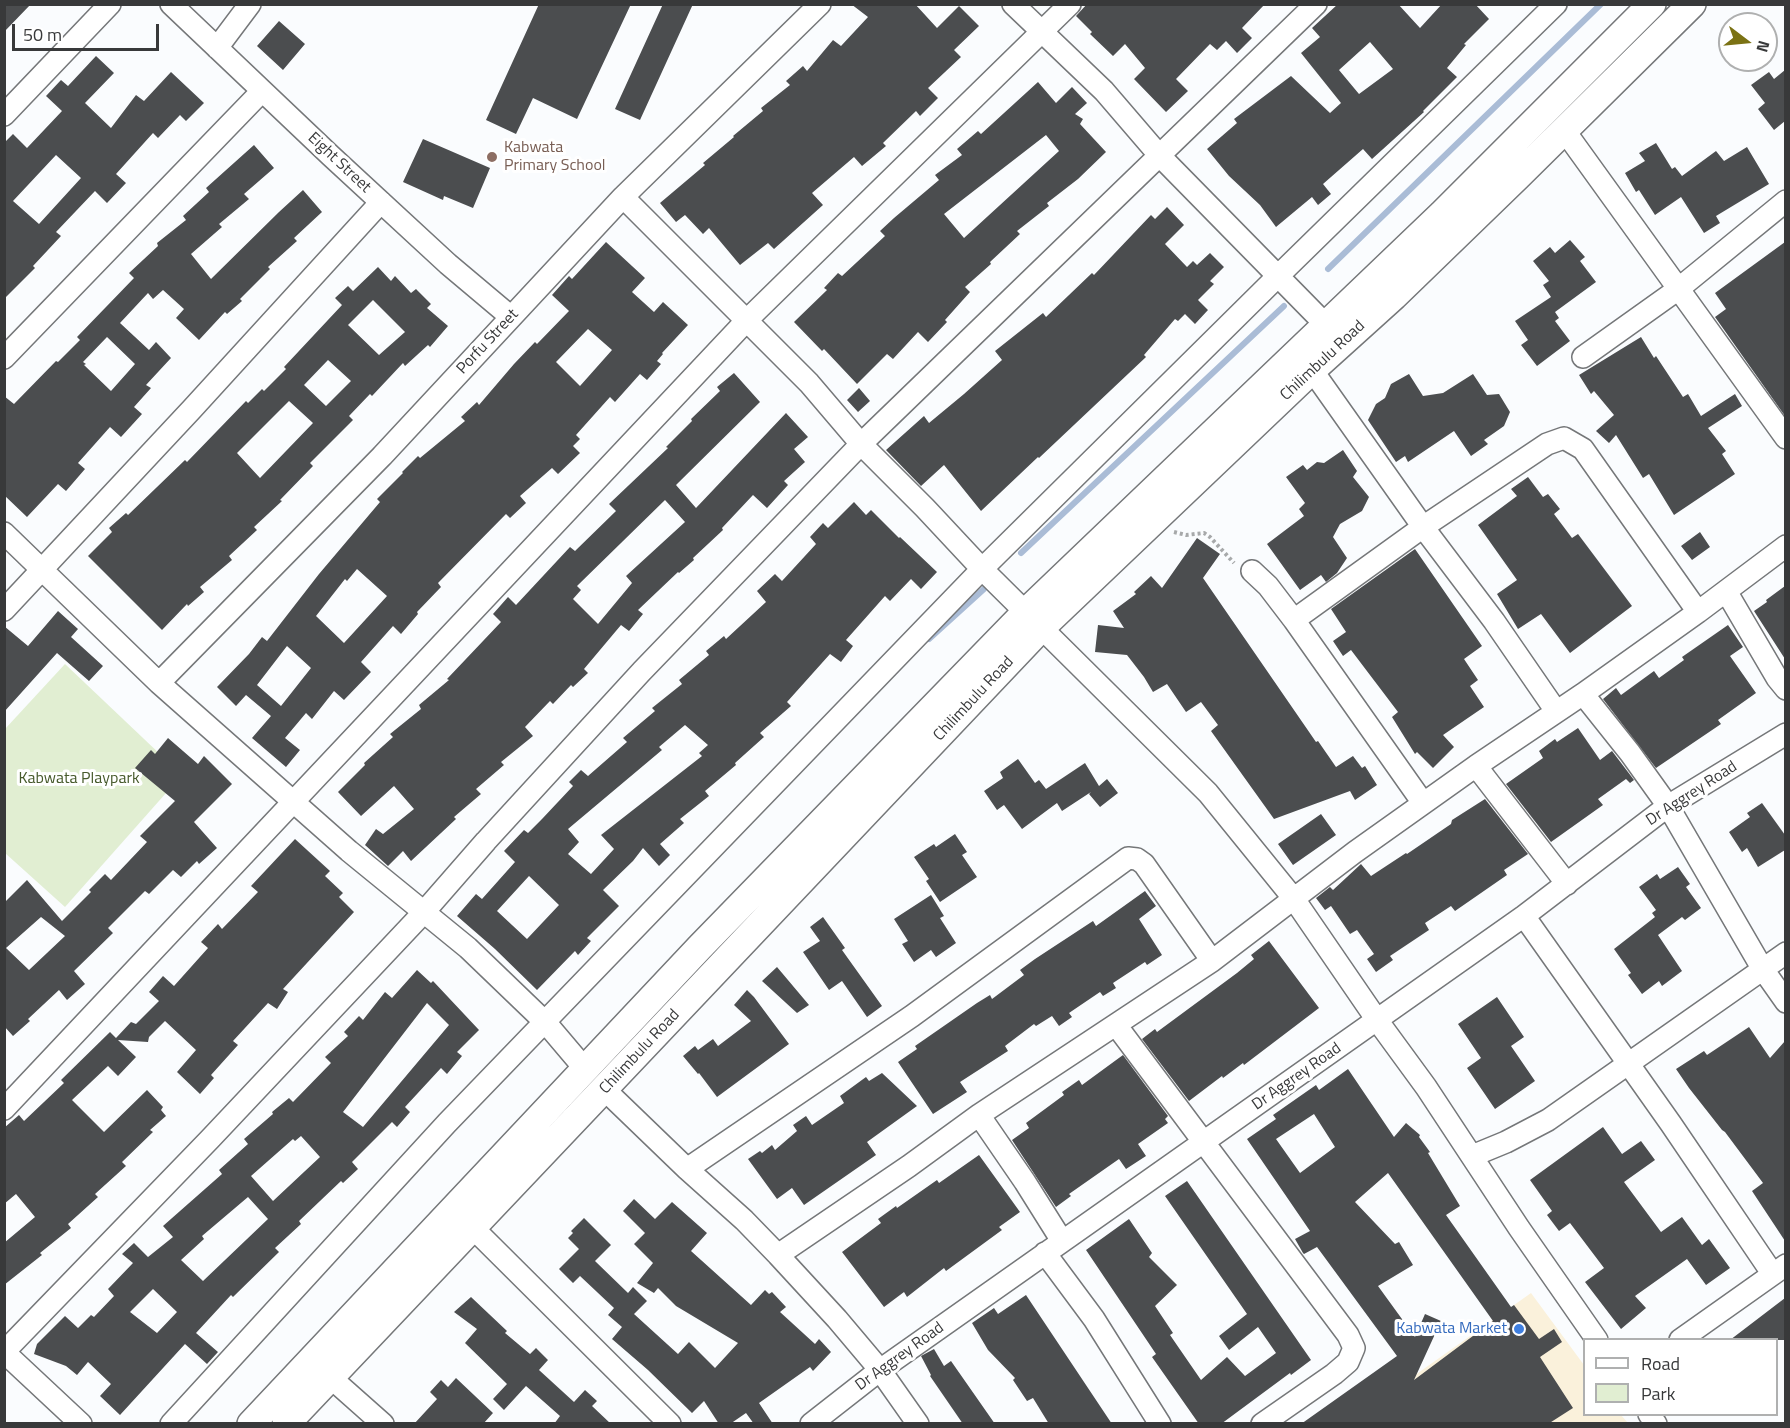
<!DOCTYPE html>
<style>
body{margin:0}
#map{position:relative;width:1790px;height:1428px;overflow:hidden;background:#fafcfe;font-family:"Titillium Web",sans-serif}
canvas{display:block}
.frame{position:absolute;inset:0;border:6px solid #38393a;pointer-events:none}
.legend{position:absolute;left:1583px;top:1338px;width:195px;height:78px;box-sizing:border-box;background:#fff;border:2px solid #afb0b0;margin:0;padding:8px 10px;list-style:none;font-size:18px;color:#38393a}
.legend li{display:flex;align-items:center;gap:12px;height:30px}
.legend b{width:30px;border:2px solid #afb0b0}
.north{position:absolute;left:1718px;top:12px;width:60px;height:60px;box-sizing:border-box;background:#fff;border:2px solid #afb0b0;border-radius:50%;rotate:106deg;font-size:16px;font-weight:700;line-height:24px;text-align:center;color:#38393a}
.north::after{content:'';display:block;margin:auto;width:21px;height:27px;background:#7b7214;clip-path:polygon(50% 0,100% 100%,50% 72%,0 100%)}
.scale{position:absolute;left:12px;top:24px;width:147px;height:27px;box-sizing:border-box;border:3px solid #38393a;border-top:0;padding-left:8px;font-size:18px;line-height:21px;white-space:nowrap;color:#38393a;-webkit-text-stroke:4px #fff;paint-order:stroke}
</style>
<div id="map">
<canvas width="1790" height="1428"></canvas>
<div class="frame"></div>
<ul class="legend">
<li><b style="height:8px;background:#fff"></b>Road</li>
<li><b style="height:16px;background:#e1eed2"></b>Park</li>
</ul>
<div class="north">N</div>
<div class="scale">50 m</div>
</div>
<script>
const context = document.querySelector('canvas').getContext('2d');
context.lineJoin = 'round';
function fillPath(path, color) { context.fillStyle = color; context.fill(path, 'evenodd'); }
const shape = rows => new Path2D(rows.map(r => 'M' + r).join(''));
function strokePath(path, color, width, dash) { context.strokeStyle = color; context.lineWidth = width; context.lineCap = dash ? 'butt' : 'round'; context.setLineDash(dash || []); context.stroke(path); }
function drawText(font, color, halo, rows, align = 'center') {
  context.font = font + ' "Titillium Web",sans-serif'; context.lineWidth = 6; context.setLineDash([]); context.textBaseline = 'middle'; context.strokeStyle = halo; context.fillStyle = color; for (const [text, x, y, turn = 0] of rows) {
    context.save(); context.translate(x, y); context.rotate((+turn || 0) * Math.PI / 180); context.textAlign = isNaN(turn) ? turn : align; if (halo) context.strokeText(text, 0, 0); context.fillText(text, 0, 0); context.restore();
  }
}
const commercial = shape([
 [1531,1293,1584,1365,1584,1414,1621,1415,1628,1423,1346,1424]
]);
const green = shape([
 [65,664,182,775,65,907,5,853,5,729]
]);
const stream = shape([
 [1328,269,1601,4],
 [1021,553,1284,306],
 [929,639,984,589]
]);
const building = shape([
 [4,4,31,4,4,32],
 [539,4,631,4,577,119,533,98,516,134,486,120],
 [663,4,693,4,640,120,615,109],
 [851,4,915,4,937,28,959,6,979,26,954,50,961,57,928,88,938,98,920,116,916,111,883,143,886,146,862,166,854,157,812,193,823,205,774,249,768,243,740,265,709,228,703,234,685,215,676,222,660,203,705,165,703,163,734,137,733,136,763,111,761,108,790,85,786,81,803,66,807,71,833,40,841,46,868,17],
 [1087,4,1265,4,1242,28,1252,38,1237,53,1226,41,1217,50,1210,44,1176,79,1188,91,1166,112,1134,79,1145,68,1125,44,1113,56,1090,34,1092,32,1076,16],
 [1338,4,1398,4,1420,28,1442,4,1475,4,1489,19,1464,44,1466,45,1447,68,1457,77,1423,111,1424,112,1372,159,1363,149,1323,184,1331,194,1318,205,1312,197,1276,227,1260,205,1229,176,1207,149,1237,123,1234,119,1291,76,1330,113,1341,103,1301,53,1320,37,1312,28],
 [1370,42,1393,69,1359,94,1339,70],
 [279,21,305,44,283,70,257,46],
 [96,56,114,73,85,103,111,128,136,95,144,101,171,72,204,103,186,121,180,115,158,138,153,133,116,174,126,183,107,203,95,191,56,232,61,236,33,266,35,268,4,299,4,143,13,134,27,148,62,111,46,96,61,80,68,86],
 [56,155,81,178,39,224,13,201],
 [1785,70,1785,121,1774,130,1758,109,1765,103,1751,85,1769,72,1774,79],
 [1038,82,1056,103,1072,87,1087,103,1075,114,1083,119,1080,124,1106,152,1078,179,1047,203,1049,206,1017,231,1020,234,990,262,991,264,965,287,970,292,945,320,947,322,928,342,918,332,893,359,887,354,857,384,824,349,822,351,794,322,827,290,824,288,838,273,842,276,885,236,880,231,894,218,939,180,935,175,962,155,957,149,978,131,981,134],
 [1046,135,1059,151,964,238,944,214],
 [423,139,490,168,473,208,444,196,443,200,403,182],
 [1656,143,1672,169,1675,167,1682,176,1716,151,1724,161,1747,147,1769,184,1716,216,1720,223,1704,233,1681,197,1655,215,1639,190,1636,192,1625,173,1645,161,1639,153],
 [254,145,274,168,244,194,249,199,219,224,222,227,191,254,211,279,279,212,303,190,322,212,294,238,297,241,268,267,270,269,240,299,242,301,227,314,225,312,199,340,176,318,184,309,163,290,153,299,148,293,120,323,149,350,156,342,171,358,146,385,151,388,134,407,142,414,121,437,110,427,78,463,85,469,66,491,58,484,27,517,4,495,4,396,14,404,56,361,58,362,80,340,77,337,134,278,129,273,158,246,157,243,186,220,183,216,209,192,206,188],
 [107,337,135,364,111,391,84,365,86,364,83,362],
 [1167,207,1184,225,1165,244,1187,267,1193,261,1197,265,1210,253,1224,267,1210,281,1214,284,1198,300,1208,310,1195,324,1185,314,1178,321,1175,319,1144,355,1146,357,1039,458,1038,457,981,511,944,465,921,486,886,450,924,416,929,423,964,394,1002,360,995,351,1043,313,1046,317,1092,273,1094,275,1151,215,1155,219],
 [1570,240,1585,257,1580,261,1596,282,1555,312,1559,318,1555,321,1570,341,1537,366,1521,345,1528,340,1515,321,1551,297,1543,285,1549,281,1533,261,1550,247,1555,253],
 [606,242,645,278,632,292,654,312,663,302,688,325,662,353,663,354,657,361,661,364,647,380,640,374,615,402,610,397,576,435,580,439,573,446,580,453,558,474,552,468,520,496,526,503,510,518,506,514,438,583,441,587,417,612,418,614,401,634,393,626,361,662,371,672,344,700,334,691,312,719,306,713,285,738,300,750,286,767,252,738,271,716,246,695,236,706,217,687,249,654,262,637,267,641,319,574,380,502,377,499,403,473,402,472,418,456,420,458,465,421,461,417,477,402,479,405,514,364,535,342,537,344,569,311,552,295,569,276,572,279],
 [588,329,612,350,580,386,556,362],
 [357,569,387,596,344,643,316,616,345,579,347,581],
 [287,646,311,668,281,706,257,685],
 [1785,242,1785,416,1715,317,1726,309,1715,293],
 [378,267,391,281,395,276,411,293,416,289,431,304,427,308,448,326,430,347,428,345,405,366,403,363,372,396,370,394,349,416,353,420,310,463,313,466,280,500,282,501,254,527,257,530,229,556,232,560,200,587,204,592,188,606,187,604,162,630,88,556,112,532,109,528,126,513,128,515,185,460,187,462,246,401,248,403,262,389,264,391,286,369,284,367,342,305,335,298,348,286,353,291],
 [373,300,405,332,379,355,348,325],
 [328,360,351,381,326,406,304,385],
 [289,401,313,423,260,478,237,453],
 [1641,337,1654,358,1656,356,1683,397,1688,394,1701,416,1735,394,1742,406,1708,428,1726,451,1722,454,1735,474,1674,515,1649,474,1643,478,1616,435,1609,443,1596,431,1614,415,1594,391,1591,394,1579,375],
 [734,373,760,402,676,485,696,508,786,413,808,437,794,449,805,462,784,481,788,485,767,508,753,495,722,528,723,530,693,558,694,560,679,573,678,572,638,610,643,614,629,631,621,625,584,669,588,673,573,687,571,685,553,704,550,701,525,727,533,736,501,762,504,765,476,789,481,794,454,817,456,819,411,861,403,851,388,866,365,845,376,829,383,834,414,809,394,786,361,816,338,792,365,765,364,763,393,737,390,734,421,709,419,705,449,680,447,679,501,622,493,614,508,597,516,605,570,547,575,551,616,511,609,504,668,448,666,447,692,421,691,419,720,391,717,387],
 [665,500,685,522,626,576,632,583,598,624,573,599,581,590,577,586],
 [1409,374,1423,396,1443,393,1473,374,1487,395,1499,394,1510,412,1504,426,1484,440,1488,444,1471,456,1454,431,1408,462,1405,456,1396,462,1368,420,1376,404,1385,398,1391,384],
 [859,388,870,401,858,412,847,400],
 [1343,450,1357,471,1353,477,1369,497,1362,511,1340,524,1333,537,1347,558,1337,573,1326,582,1321,575,1300,590,1267,544,1304,516,1299,509,1305,503,1286,477,1303,465,1307,470,1317,462,1324,463],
 [1528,477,1543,497,1548,494,1560,509,1554,514,1572,538,1578,534,1632,606,1570,653,1541,614,1518,629,1497,594,1517,580,1478,525,1517,496,1511,489],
 [854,502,866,515,871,510,899,538,900,537,937,572,921,589,911,579,890,601,885,596,846,640,853,646,841,662,830,654,787,702,791,706,760,733,764,737,735,763,736,765,705,791,709,796,680,819,684,823,660,844,670,855,659,866,643,848,633,861,603,890,619,906,587,938,591,941,578,955,575,951,537,990,495,949,457,916,476,894,482,899,515,862,504,851,524,830,528,833,542,819,573,786,569,782,581,770,588,776,627,742,623,738,655,711,652,708,682,684,679,680,709,655,706,651,724,636,726,639,766,602,757,591,775,574,782,581,816,544,810,537,823,523,828,528],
 [685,725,708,745,699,753,702,756,601,835,614,849,591,874,568,854,579,842,568,829,662,750,659,747],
 [529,876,559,905,527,939,497,911],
 [1700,532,1710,547,1692,560,1681,546],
 [1197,538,1220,554,1203,578,1316,742,1318,741,1336,767,1353,756,1362,768,1365,766,1377,785,1355,800,1350,791,1274,819,1211,731,1218,725,1201,702,1186,712,1167,684,1153,692,1144,677,1127,655,1095,652,1098,625,1124,628,1113,611,1136,594,1134,592,1151,576,1162,588],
 [1415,549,1482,646,1464,659,1478,680,1470,686,1484,707,1443,735,1454,747,1433,768,1417,752,1415,754,1392,717,1398,712,1351,650,1343,656,1333,641,1346,632,1331,609],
 [1785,586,1785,659,1754,611,1767,602,1766,600],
 [58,611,78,629,71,637,103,666,89,681,57,653,4,712,4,626,28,646],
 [1728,625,1743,647,1730,656,1756,693,1718,720,1721,724,1656,768,1603,699,1616,688,1621,695,1654,671,1659,678,1684,660,1682,657],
 [1578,728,1600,760,1612,751,1634,780,1630,783,1626,779,1598,799,1603,805,1551,842,1506,784,1543,758,1539,751,1555,739,1557,742],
 [168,738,198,764,204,756,232,784,194,822,217,848,199,864,197,861,181,877,173,870,149,894,145,891,108,928,113,933,74,971,85,984,67,1000,59,990,28,1019,30,1021,13,1036,4,1026,4,903,27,880,62,921,91,892,89,890,105,874,111,880,147,842,140,836,175,801,135,768,151,750,155,754],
 [41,917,65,936,29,970,6,948],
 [1018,759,1035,783,1039,780,1046,789,1085,763,1099,786,1107,779,1118,793,1100,807,1089,794,1091,792,1062,811,1057,803,1022,829,1004,805,997,810,984,791,1003,778,1000,772],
 [1485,799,1528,854,1504,870,1507,875,1455,911,1451,906,1425,923,1429,930,1390,956,1393,960,1376,972,1367,959,1374,954,1357,930,1350,934,1331,906,1325,910,1316,898,1330,887,1333,890,1361,864,1371,876,1406,853,1407,854,1451,824,1452,820],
 [1762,803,1785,835,1785,850,1758,867,1747,848,1742,852,1729,832,1750,817,1747,813],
 [1321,814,1336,835,1293,865,1278,844],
 [955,834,967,852,962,855,977,877,940,902,926,881,929,879,914,857,934,844,936,847],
 [295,839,330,871,325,876,343,893,339,897,354,912,283,989,288,992,277,1009,268,1003,233,1041,238,1045,211,1075,214,1078,200,1094,177,1072,196,1050,165,1021,149,1037,148,1042,118,1040,136,1057,118,1076,108,1066,72,1100,104,1132,147,1090,163,1107,161,1110,166,1116,150,1130,153,1132,122,1162,126,1166,95,1194,98,1197,68,1224,71,1228,40,1253,42,1255,4,1285,4,1243,35,1217,16,1194,4,1204,4,1128,19,1115,24,1121,64,1083,61,1080,110,1032,116,1038,131,1022,136,1024,159,1001,149,992,163,976,174,986,208,948,201,942,218,924,222,929,258,892,251,886],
 [1678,867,1690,884,1686,887,1701,908,1685,920,1682,917,1658,935,1682,971,1662,986,1659,981,1642,994,1628,975,1631,973,1614,949,1655,917,1652,913,1656,910,1639,887,1657,874,1660,879],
 [1145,891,1156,906,1139,919,1162,955,1147,965,1145,962,1113,983,1116,988,1103,996,1100,992,1069,1013,1072,1017,1059,1026,1052,1016,1036,1026,1034,1024,1005,1046,1008,1051,960,1082,967,1092,933,1114,898,1062,917,1049,915,1046,977,1003,990,995,992,999,1024,975,1020,970,1035,959,1093,921,1096,926],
 [931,895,944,916,940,918,956,943,936,957,931,950,914,962,902,944,908,941,894,919],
 [823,917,845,948,842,950,882,1006,867,1017,842,981,829,990,803,952,820,941,810,927],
 [1269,941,1319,1008,1244,1065,1243,1063,1223,1078,1222,1076,1189,1101,1142,1039,1155,1029,1157,1032,1237,973,1254,959,1251,955],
 [777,967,809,1005,797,1013,762,981],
 [417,970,431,983,433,981,479,1030,457,1052,462,1056,447,1074,441,1068,405,1107,410,1112,397,1127,392,1122,352,1162,358,1169,343,1183,341,1181,299,1221,301,1224,275,1248,279,1252,233,1297,231,1295,196,1333,218,1352,207,1364,185,1344,120,1415,100,1396,111,1384,88,1362,77,1375,66,1366,34,1354,37,1344,65,1316,78,1328,91,1315,94,1317,114,1296,108,1289,133,1263,122,1254,134,1243,148,1257,173,1237,163,1226,222,1174,219,1170,248,1144,244,1139,273,1114,272,1112,289,1098,293,1102,331,1063,325,1057,348,1036,344,1032,359,1016,363,1020,385,992,392,998],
 [427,1003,449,1025,363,1127,343,1112],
 [301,1136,320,1157,273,1201,251,1176,293,1139,295,1141],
 [248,1197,268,1219,203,1281,181,1260,204,1239,202,1236],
 [153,1289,177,1312,157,1333,130,1312],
 [747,990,754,997,789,1044,717,1097,699,1073,698,1074,683,1056,695,1046,698,1050,713,1039,718,1046,751,1021,734,1005],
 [1497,997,1524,1037,1511,1046,1535,1081,1495,1109,1467,1068,1481,1058,1458,1024],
 [1749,1027,1770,1058,1785,1041,1785,1241,1752,1191,1763,1183,1725,1132,1722,1130,1689,1088,1676,1069,1704,1051,1707,1055],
 [1123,1055,1168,1116,1165,1119,1168,1123,1138,1144,1146,1156,1126,1169,1119,1159,1069,1194,1071,1196,1056,1207,1012,1140,1029,1128,1026,1123,1064,1095,1062,1092,1079,1080,1082,1085],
 [1348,1069,1394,1137,1406,1123,1420,1135,1419,1137,1430,1152,1428,1153,1460,1206,1446,1215,1511,1307,1514,1305,1539,1339,1554,1329,1562,1342,1540,1357,1573,1408,1548,1424,1301,1424,1397,1356,1317,1247,1304,1254,1303,1253,1295,1239,1310,1231,1247,1139,1276,1119,1273,1115,1316,1085,1319,1090],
 [1314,1114,1335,1147,1300,1173,1276,1139],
 [1388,1173,1493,1321,1414,1380,1441,1321,1425,1314,1415,1337,1378,1286,1413,1265,1399,1242,1395,1244,1355,1202],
 [882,1073,917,1106,867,1142,876,1155,804,1205,792,1188,777,1199,748,1159,760,1151,762,1153,772,1145,775,1150,797,1131,793,1125,806,1116,812,1125,844,1103,840,1096,866,1077,869,1081],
 [1603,1127,1622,1154,1641,1141,1655,1160,1624,1182,1661,1232,1682,1217,1702,1245,1709,1239,1730,1268,1706,1285,1687,1259,1635,1296,1646,1308,1621,1329,1585,1282,1604,1268,1570,1223,1559,1231,1547,1215,1552,1211,1530,1180],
 [979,1155,1020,1212,999,1227,1002,1230,946,1271,944,1268,907,1297,904,1292,884,1307,842,1252,881,1223,878,1219,896,1206,897,1208,937,1180,939,1183],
 [1187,1181,1311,1360,1291,1375,1290,1373,1221,1424,1199,1424,1152,1357,1156,1354,1086,1250,1129,1219,1152,1253,1149,1257,1177,1285,1155,1306,1173,1333,1170,1335,1201,1380,1227,1357,1245,1376,1276,1353,1258,1327,1229,1350,1219,1336,1247,1314,1165,1196],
 [634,1199,655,1219,672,1202,707,1233,691,1251,751,1305,765,1290,769,1294,772,1292,786,1307,780,1312,815,1344,819,1339,831,1352,813,1371,810,1367,759,1403,773,1424,754,1424,746,1413,730,1424,719,1424,704,1401,692,1413,648,1370,612,1339,622,1327,608,1315,614,1308,580,1276,573,1283,559,1269,579,1249,568,1238,573,1233,571,1231,584,1218,611,1245,595,1261,628,1293,633,1287,647,1301,634,1314,678,1354,689,1342,715,1368,738,1343,676,1306,658,1288,654,1293,637,1283,653,1263,634,1244,645,1233,623,1211],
 [1026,1295,1112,1424,1049,1424,1033,1398,1027,1401,1013,1380,1015,1378,988,1350,972,1323,994,1308,998,1314],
 [471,1297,507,1331,505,1333,530,1354,536,1348,548,1360,539,1370,574,1402,585,1390,597,1401,592,1406,611,1424,554,1424,560,1416,526,1386,504,1410,493,1399,507,1384,465,1343,477,1329,454,1312],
 [1785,1298,1785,1340,1730,1340],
 [934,1349,944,1366,951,1361,995,1424,963,1424,930,1376,931,1375,921,1356],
 [456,1378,493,1413,483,1424,414,1424,437,1399,430,1392,441,1380,448,1387]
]);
const path = shape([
 [1174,532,1186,535,1204,533,1210,537,1234,563]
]);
const minor = shape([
 [171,4,331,156,448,264,511,317],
 [1013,4,1104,91,1159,155,1325,324],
 [217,48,250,4],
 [4,115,110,4],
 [1564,130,1786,438],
 [623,197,809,383,861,444,925,508,982,569,1208,793,1294,899,1377,1020,1426,1087,1519,1228,1597,1340],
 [1583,357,1677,290,1786,201],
 [4,358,262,91],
 [1312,370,1423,527,1494,621,1556,711],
 [4,533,159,683,349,851,468,948,546,1023,585,1069],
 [1252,571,1268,586,1294,620,1423,803],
 [1726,591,1777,678,1786,689],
 [4,610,192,409,381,202],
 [1294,620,1423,527,1547,444,1564,438,1583,449,1698,612],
 [159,683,382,456,623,197,820,4],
 [1583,694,1630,753,1668,806,1762,968,1786,1002],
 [1476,766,1567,884],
 [1524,916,1671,1124,1772,1273],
 [1116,1025,1348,1335,1354,1348,1348,1362,1334,1374,1262,1424],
 [604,1089,687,1169,744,1220,778,1255,837,1319,880,1370,918,1424],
 [4,1109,747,320,1070,4],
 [979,1115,1025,1182,1062,1241],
 [1472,1156,1506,1142,1548,1120,1786,953],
 [687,1169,912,1016,1128,858,1137,859,1144,864,1212,961],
 [473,1228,670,1424],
 [1045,1253,1094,1319,1160,1424],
 [778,1255,909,1166,979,1115,1212,961,1355,852,1476,766,1583,694,1698,612,1786,546],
 [1680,1340,1786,1265],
 [4,1352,210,1139,424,912,486,841,642,671,861,444,1316,4],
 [4,1352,81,1424],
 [330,1377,383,1424],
 [1649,1414,1656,1424],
 [171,1424,447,1123,982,569,1278,276,1556,4],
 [811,1424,880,1370,1524,916,1668,806,1786,734]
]);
const major = shape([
 [251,1424,700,947,1027,611,1442,214,1652,4],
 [286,1424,1041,628,1312,370,1394,296,1518,176,1692,4]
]);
const markers = [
 [492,157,6,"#8d6e63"],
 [1519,1329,6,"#3f7fe0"]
];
const educationNames = [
 ["Kabwata",504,148],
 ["Primary School",504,166]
];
const streetNames = [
 ["Eight Street",339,163,43],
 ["Porfu Street",488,342,-47],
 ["Chilimbulu Road",1323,361,-43],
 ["Chilimbulu Road",974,699,-47],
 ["Dr Aggrey Road",1692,794,-33],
 ["Chilimbulu Road",640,1052,-47],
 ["Dr Aggrey Road",1297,1077,-35],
 ["Dr Aggrey Road",900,1357,-36]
];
const parkNames = [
 ["Kabwata Playpark",79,779]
];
const shopNames = [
 ["Kabwata Market",1507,1329]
];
fillPath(commercial, '#faf1db');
fillPath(green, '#e1eed2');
strokePath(stream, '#aabcd6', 6);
fillPath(building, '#4b4d4f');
strokePath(minor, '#757779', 24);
strokePath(major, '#757779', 30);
strokePath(path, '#a7a9aa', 4, [3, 3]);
strokePath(minor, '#fff', 21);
strokePath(major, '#fff', 27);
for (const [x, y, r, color] of markers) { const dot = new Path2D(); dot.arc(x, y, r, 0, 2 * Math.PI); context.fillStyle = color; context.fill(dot); strokePath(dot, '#fff', 2); }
drawText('16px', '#785e54', '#fff', educationNames, 'left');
drawText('16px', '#38393a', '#fff', streetNames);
drawText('16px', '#475a2c', '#fff', parkNames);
drawText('16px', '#366cbe', '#fff', shopNames, 'right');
</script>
